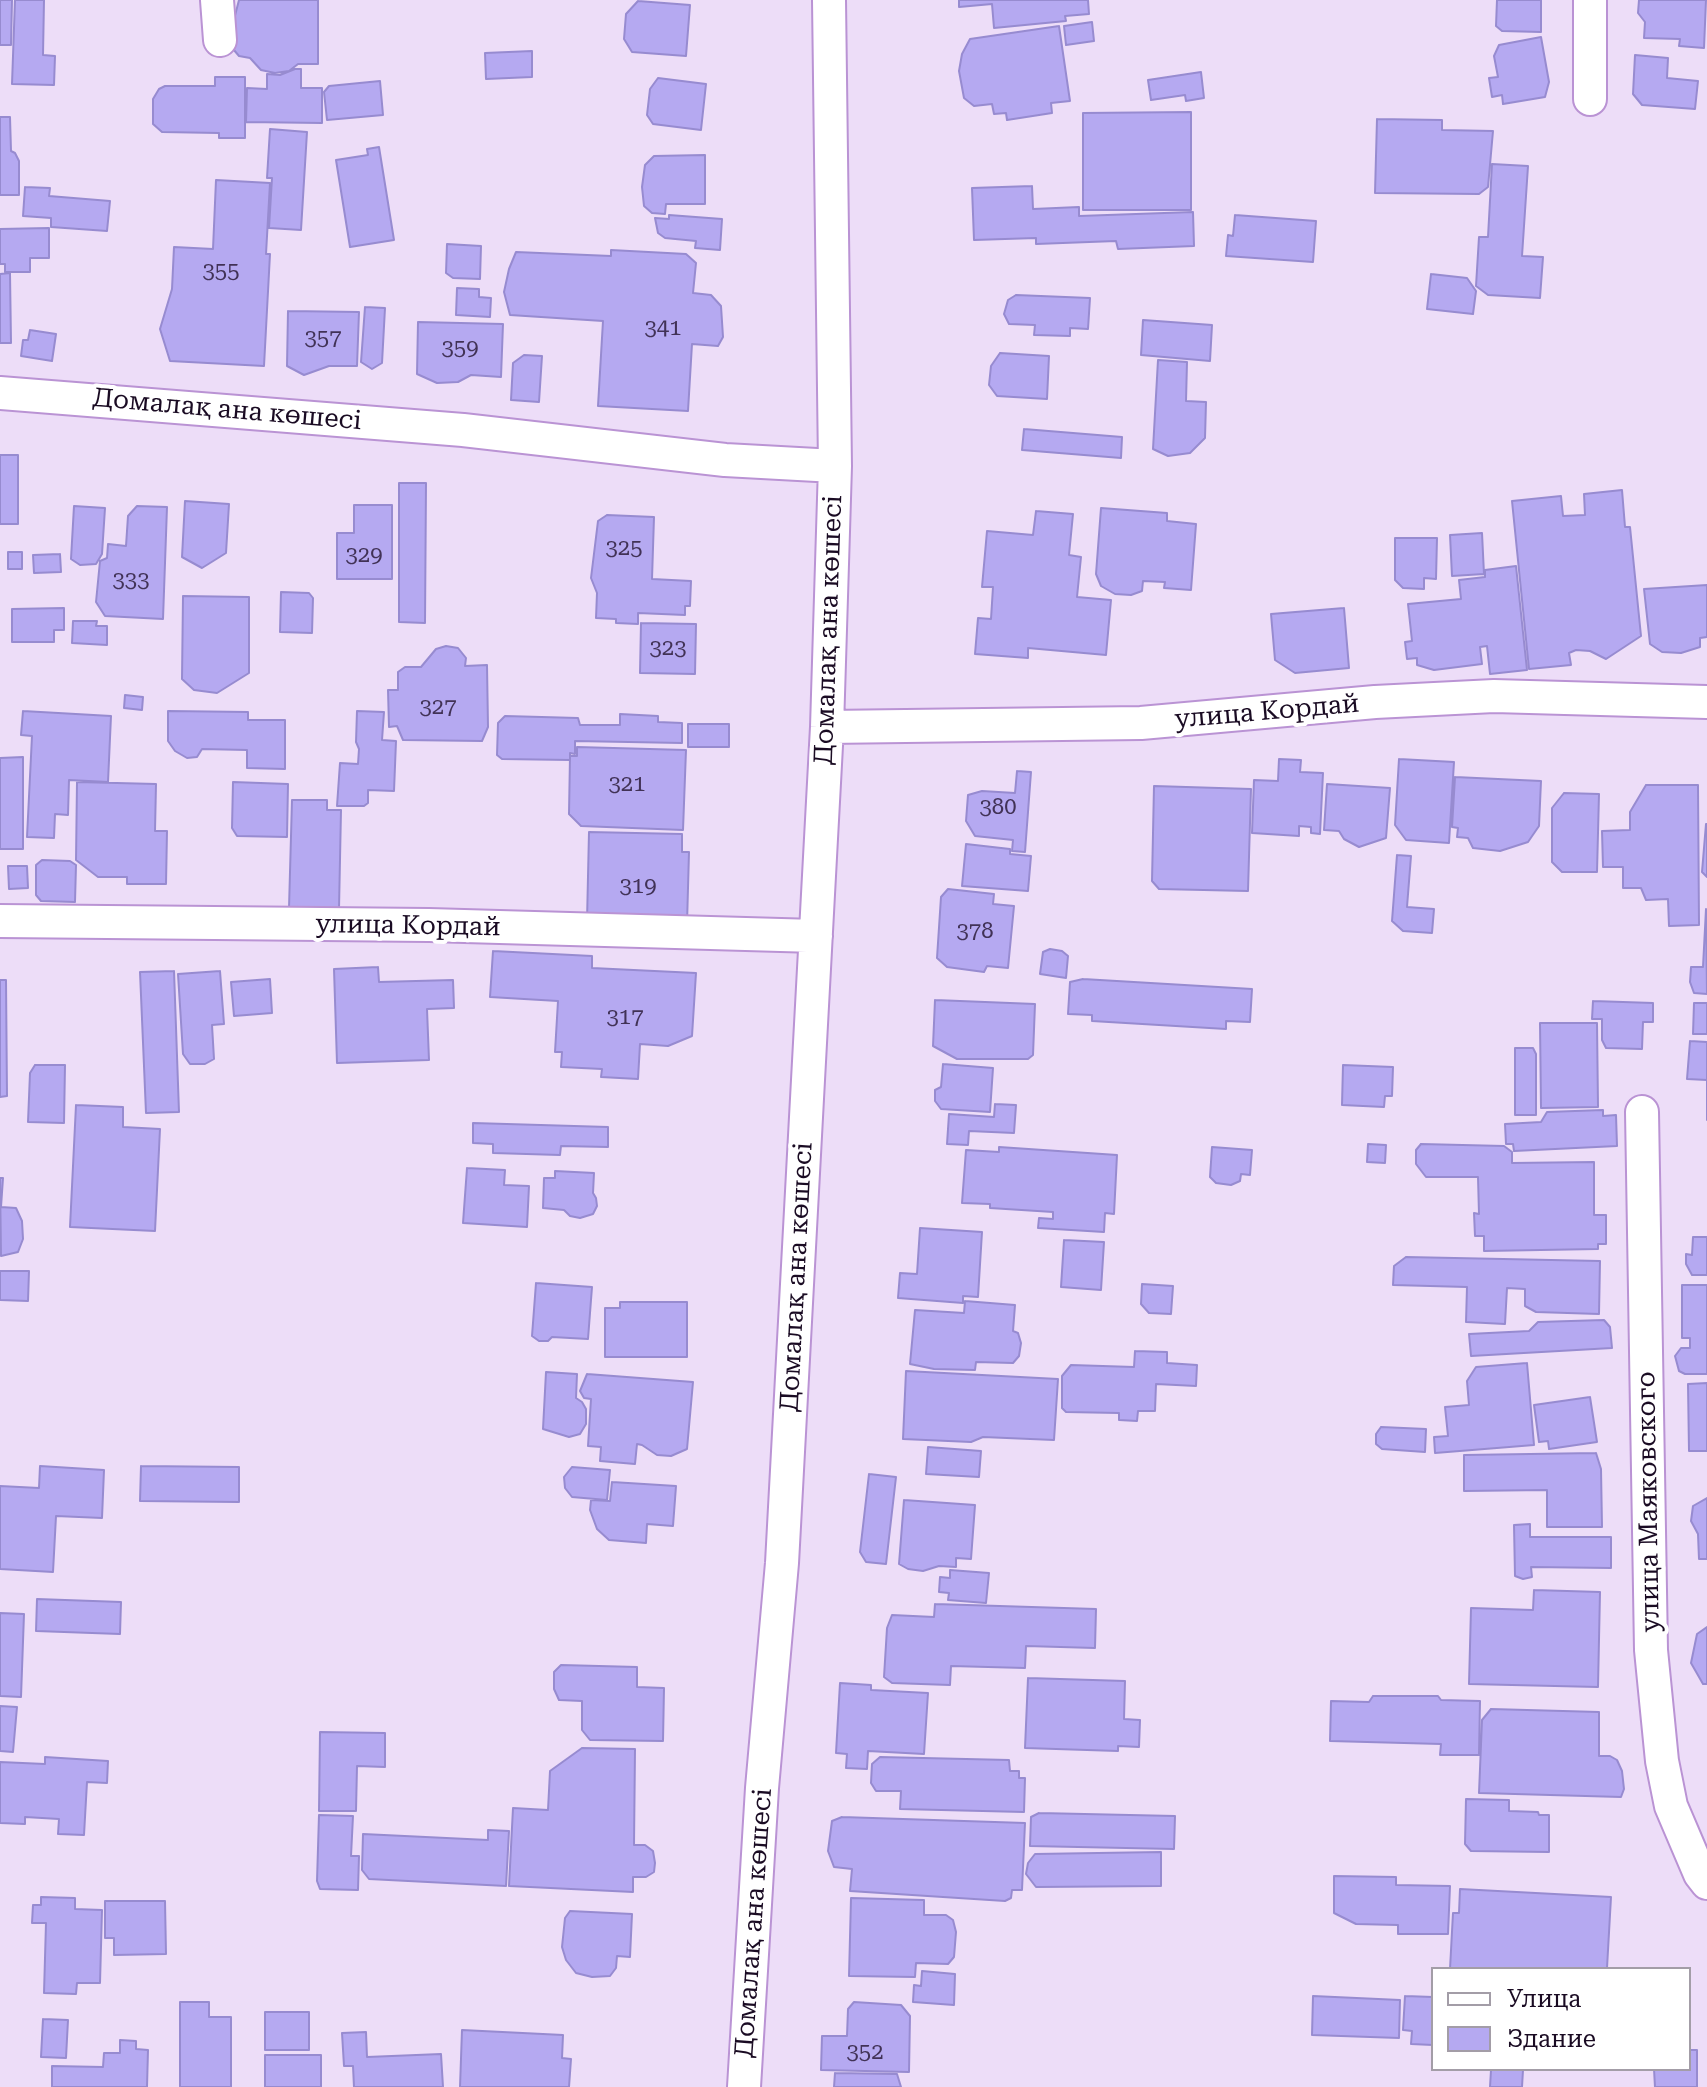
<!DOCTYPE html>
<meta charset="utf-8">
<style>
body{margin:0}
#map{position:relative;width:1707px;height:2087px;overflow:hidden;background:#edddf8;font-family:"Roboto Serif",serif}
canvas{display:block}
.legend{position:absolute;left:1431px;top:1967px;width:260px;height:104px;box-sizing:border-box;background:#fff;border:2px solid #a39da7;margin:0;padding:10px 14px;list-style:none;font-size:24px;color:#1a0b23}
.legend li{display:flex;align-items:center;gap:16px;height:40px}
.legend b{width:40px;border:2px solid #a39da7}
</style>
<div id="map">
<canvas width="1707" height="2087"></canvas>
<ul class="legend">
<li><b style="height:10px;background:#fff"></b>Улица</li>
<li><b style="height:22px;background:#b5a9f1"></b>Здание</li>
</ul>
</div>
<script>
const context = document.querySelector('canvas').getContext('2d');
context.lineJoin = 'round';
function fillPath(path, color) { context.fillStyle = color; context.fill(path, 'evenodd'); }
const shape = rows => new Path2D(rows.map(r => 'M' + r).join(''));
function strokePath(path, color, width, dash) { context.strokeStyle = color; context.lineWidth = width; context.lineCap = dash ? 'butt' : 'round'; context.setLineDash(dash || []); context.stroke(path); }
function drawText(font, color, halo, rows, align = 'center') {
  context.font = font + ' "Roboto Serif",serif'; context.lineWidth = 8; context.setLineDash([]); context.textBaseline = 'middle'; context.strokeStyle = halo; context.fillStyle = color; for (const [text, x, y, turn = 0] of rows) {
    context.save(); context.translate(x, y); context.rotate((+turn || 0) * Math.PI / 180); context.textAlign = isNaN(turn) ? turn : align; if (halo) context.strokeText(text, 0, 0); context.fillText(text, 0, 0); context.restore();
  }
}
const building = shape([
 [0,0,12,0,11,45,0,45,0,0],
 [15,0,44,0,43,55,55,56,54,85,12,84,15,0],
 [239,0,318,0,318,64,298,64,289,71,275,73,261,70,250,58,239,56,228,43,239,0],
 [959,0,1088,0,1089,14,1065,16,1066,21,994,28,992,4,959,7,959,0],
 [1497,0,1541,0,1541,32,1502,31,1496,26,1497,0],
 [1639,0,1706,0,1704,48,1679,46,1680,39,1644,38,1645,22,1638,13,1639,0],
 [638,1,690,5,686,56,632,52,624,39,626,14,638,1],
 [1092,22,1094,41,1066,45,1064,26,1092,22],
 [1059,26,1070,101,1051,103,1052,113,1007,120,1006,113,994,114,992,104,974,106,964,98,959,71,962,54,970,39,1059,26],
 [1541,37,1549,82,1545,97,1503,104,1502,95,1492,97,1489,78,1498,77,1494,56,1499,45,1541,37],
 [532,51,532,77,486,79,485,53,532,51],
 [1635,55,1668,58,1667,78,1698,81,1695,109,1642,105,1633,94,1635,55],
 [295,69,301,69,301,88,322,88,322,123,246,122,247,88,267,89,267,74,280,75,295,69],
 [1201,72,1204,98,1186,101,1185,95,1151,100,1148,80,1201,72],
 [215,77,245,77,245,138,219,138,219,133,162,132,153,124,153,99,159,89,165,86,215,86,215,77],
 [658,78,706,84,701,130,653,124,647,115,650,89,658,78],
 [380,81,383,115,327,120,324,92,329,86,380,81],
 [1191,112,1191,210,1083,210,1083,113,1191,112],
 [0,117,10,117,11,151,15,153,19,161,19,195,0,195,0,117],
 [1377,119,1442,120,1442,130,1493,131,1488,187,1479,194,1375,193,1377,119],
 [270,129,307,132,301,230,269,228,272,178,267,178,270,129],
 [379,147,394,240,350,247,336,160,368,155,367,149,379,147],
 [705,155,705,204,666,204,665,214,652,213,644,206,642,187,645,165,654,156,705,155],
 [1492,164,1528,166,1522,256,1543,257,1540,298,1488,295,1476,286,1479,237,1488,237,1492,164],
 [216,180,270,183,266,254,270,254,264,366,170,361,160,329,172,289,174,247,213,249,216,180],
 [1032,186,1033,209,1079,207,1079,216,1193,212,1194,246,1118,249,1116,241,1036,244,1036,238,974,240,972,188,1032,186],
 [25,187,50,188,49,196,110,201,107,231,51,227,51,218,23,216,25,187],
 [669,215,722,219,720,250,695,248,696,241,665,238,658,233,655,218,669,219,669,215],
 [1235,215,1316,221,1313,262,1226,256,1228,235,1233,236,1235,215],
 [49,228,49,258,30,258,30,272,5,272,5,264,0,264,0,229,49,228],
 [447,244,481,246,480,279,453,278,446,273,447,244],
 [611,250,686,254,696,263,693,293,711,295,721,306,723,337,718,346,692,344,688,411,598,406,603,321,510,315,504,292,509,269,516,252,611,256,611,250],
 [10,273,11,343,0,343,0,274,10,273],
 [1431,274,1467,278,1476,291,1473,314,1427,309,1431,274],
 [457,288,479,289,479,297,491,298,490,317,456,315,457,288],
 [1016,295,1090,298,1088,329,1070,328,1070,336,1034,335,1035,325,1009,324,1004,314,1008,300,1016,295],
 [365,307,385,308,382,363,372,369,361,362,365,307],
 [288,311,359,312,357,366,329,366,304,375,287,366,288,311],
 [1143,320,1212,325,1210,361,1141,355,1143,320],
 [418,322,503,324,501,377,471,375,458,382,437,383,417,374,418,322],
 [30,330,56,334,52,361,21,356,23,340,28,340,30,330],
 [1000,353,1049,356,1047,399,997,396,989,385,991,366,1000,353],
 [524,355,542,356,539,402,511,400,513,363,524,355],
 [1158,360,1187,362,1186,401,1206,402,1205,438,1190,453,1168,456,1153,449,1158,360],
 [1024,429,1122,437,1121,458,1022,450,1024,429],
 [0,455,18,455,18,524,0,524,0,455],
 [399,483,426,483,425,623,399,622,399,483],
 [1622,490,1625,527,1630,527,1641,636,1606,659,1590,651,1576,650,1569,653,1571,665,1529,669,1512,501,1561,496,1563,516,1585,515,1584,494,1622,490],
 [185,501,229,504,226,553,202,568,182,557,185,501],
 [354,505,392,505,392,579,337,579,337,533,354,533,354,505],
 [74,506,105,508,102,554,96,564,80,565,71,559,74,506],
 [137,506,167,507,163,619,105,616,96,602,100,561,107,558,108,544,126,546,128,516,137,506],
 [1101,508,1167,513,1167,521,1196,524,1191,590,1164,588,1165,582,1143,581,1142,591,1131,595,1115,594,1101,586,1096,574,1101,508],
 [1036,511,1073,514,1069,555,1081,557,1077,597,1111,600,1106,655,1028,648,1028,658,975,654,978,618,991,619,993,587,982,587,987,531,1033,535,1036,511],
 [607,515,654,517,652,579,691,581,690,606,685,606,685,615,638,613,638,624,616,623,616,619,596,618,597,593,591,578,598,521,607,515],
 [1482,533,1484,574,1452,576,1450,535,1482,533],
 [1395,538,1437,538,1436,579,1424,578,1424,589,1403,588,1395,580,1395,538],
 [8,552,22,552,22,569,8,569,8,552],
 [60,554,61,572,34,573,33,555,60,554],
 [1516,566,1527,670,1490,674,1487,646,1480,647,1482,664,1434,670,1417,665,1417,658,1407,659,1405,642,1412,641,1408,604,1461,599,1459,580,1485,577,1485,570,1516,566],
 [1707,585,1707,637,1700,638,1700,647,1681,653,1662,652,1650,644,1644,589,1707,585],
 [281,592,309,593,313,598,312,633,280,632,281,592],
 [183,596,249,597,249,673,217,693,194,690,182,679,183,596],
 [64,608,64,630,54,630,54,642,12,642,12,609,64,608],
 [1344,608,1349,668,1295,673,1275,660,1271,614,1344,608],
 [73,621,97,621,96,626,107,626,107,645,72,643,73,621],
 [641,623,696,624,695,674,640,673,641,623],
 [446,646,458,648,466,658,465,666,487,665,488,727,482,741,403,740,397,726,389,727,388,690,398,690,398,672,405,667,421,667,436,649,446,646],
 [125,695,143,697,142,710,124,708,125,695],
 [23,711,111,716,108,782,69,780,68,815,55,814,54,838,27,837,32,736,21,735,23,711],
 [168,711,248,712,248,720,285,720,285,769,247,768,247,750,202,749,197,757,187,758,175,751,168,741,168,711],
 [357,711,384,712,382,740,396,741,394,791,368,790,368,803,364,806,337,806,340,763,358,764,359,749,356,742,357,711],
 [620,714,658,716,658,722,682,723,682,743,575,741,575,754,570,753,570,760,502,759,497,755,498,723,505,716,578,718,580,725,620,725,620,714],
 [688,724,729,724,729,747,688,747,688,724],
 [577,747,686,750,683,830,581,826,569,814,570,756,577,756,577,747],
 [23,757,23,849,0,849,0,758,23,757],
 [1279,759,1301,760,1300,772,1323,773,1320,834,1311,833,1311,827,1299,826,1299,836,1252,833,1254,780,1278,781,1279,759],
 [1399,759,1454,762,1449,843,1406,840,1395,825,1399,759],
 [1017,771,1031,772,1025,852,1012,851,1013,840,975,836,966,821,968,795,982,791,1015,793,1017,771],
 [1455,777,1541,781,1539,826,1528,842,1500,851,1473,848,1468,838,1457,837,1458,828,1452,827,1455,777],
 [77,782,156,784,155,831,167,831,166,884,127,884,127,877,98,877,76,860,77,782],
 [233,782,288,784,287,837,237,836,232,828,233,782],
 [1327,784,1390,788,1386,838,1359,847,1344,839,1339,831,1324,830,1327,784],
 [1646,785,1698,785,1699,925,1669,926,1668,899,1646,900,1641,888,1623,888,1623,867,1603,867,1602,831,1630,830,1630,812,1646,785],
 [1154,786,1251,789,1248,891,1159,889,1152,881,1154,786],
 [1564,793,1599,794,1597,872,1562,872,1552,862,1552,808,1564,793],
 [292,800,327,800,327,810,341,810,339,909,289,908,292,800],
 [1706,824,1707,824,1707,877,1702,872,1706,824],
 [589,832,682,834,682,852,689,852,687,924,587,921,589,832],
 [966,844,1010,849,1010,854,1031,856,1028,891,962,886,966,844],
 [1397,855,1411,856,1407,907,1434,909,1432,933,1403,931,1392,921,1397,855],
 [42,860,70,861,76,865,75,902,41,901,36,895,36,865,42,860],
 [8,866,27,866,28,888,9,889,8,866],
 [948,889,994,894,993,904,1014,906,1008,968,987,966,984,972,947,967,937,958,941,897,948,889],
 [1706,909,1707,994,1694,993,1690,982,1691,967,1703,967,1706,909],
 [1050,949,1062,951,1068,956,1066,978,1040,974,1043,952,1050,949],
 [493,951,592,956,592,968,696,973,692,1036,668,1046,640,1044,638,1079,601,1077,602,1069,561,1067,562,1052,555,1052,558,1001,490,997,493,951],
 [378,967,379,982,453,980,454,1008,427,1009,429,1060,337,1063,334,969,378,967],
 [174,971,179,1112,146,1113,140,972,174,971],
 [220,971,224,1024,212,1025,214,1059,205,1064,190,1064,183,1054,178,974,220,971],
 [270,979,272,1013,234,1016,231,982,270,979],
 [1083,979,1252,989,1250,1022,1226,1021,1226,1029,1092,1021,1092,1015,1068,1014,1070,982,1083,979],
 [0,980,6,980,7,1096,0,1097,0,980],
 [935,1000,1035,1004,1033,1055,1028,1059,957,1059,933,1046,935,1000],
 [1593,1001,1653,1003,1653,1022,1643,1022,1642,1049,1606,1048,1602,1040,1602,1019,1592,1019,1593,1001],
 [1694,1003,1707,1003,1707,1034,1693,1034,1694,1003],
 [1540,1023,1597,1023,1598,1107,1541,1108,1540,1023],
 [1690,1041,1707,1042,1707,1120,1707,1080,1687,1079,1690,1041],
 [1515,1048,1533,1048,1536,1054,1536,1115,1515,1115,1515,1048],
 [943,1064,993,1068,990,1112,941,1109,935,1101,935,1090,941,1087,943,1064],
 [35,1065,65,1065,64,1123,28,1122,30,1073,35,1065],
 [1343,1065,1393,1067,1392,1096,1385,1096,1384,1107,1342,1105,1343,1065],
 [995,1104,1016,1105,1014,1133,969,1131,968,1145,947,1144,949,1114,994,1117,995,1104],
 [76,1105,123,1107,123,1127,160,1129,155,1231,70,1227,76,1105],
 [1603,1110,1603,1116,1616,1115,1617,1146,1514,1151,1513,1144,1506,1144,1505,1124,1541,1122,1547,1112,1603,1110],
 [473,1123,608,1127,608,1147,561,1146,560,1155,493,1153,493,1144,473,1143,473,1123],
 [1368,1144,1386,1145,1385,1163,1367,1162,1368,1144],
 [1421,1144,1504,1146,1512,1152,1512,1163,1594,1162,1594,1215,1606,1215,1606,1244,1598,1244,1598,1249,1484,1251,1484,1236,1475,1236,1474,1213,1479,1214,1478,1177,1426,1177,1416,1164,1416,1150,1421,1144],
 [999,1147,1117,1155,1114,1214,1105,1213,1104,1232,1038,1228,1039,1218,1053,1219,1053,1212,990,1208,990,1204,962,1203,966,1150,999,1152,999,1147],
 [1212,1147,1252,1150,1250,1175,1241,1174,1240,1181,1231,1185,1216,1183,1210,1177,1212,1147],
 [467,1168,505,1170,504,1185,529,1186,527,1227,463,1223,467,1168],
 [555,1171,594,1173,593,1193,596,1198,597,1206,593,1214,580,1218,570,1216,564,1210,543,1208,544,1178,555,1178,555,1171],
 [0,1178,3,1178,1,1207,16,1208,22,1221,23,1239,18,1252,1,1256,0,1178],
 [920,1228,982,1232,978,1297,963,1296,963,1303,898,1298,900,1273,917,1274,920,1228],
 [1693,1237,1707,1237,1707,1275,1692,1275,1686,1264,1686,1254,1692,1255,1693,1237],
 [1064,1240,1104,1242,1101,1290,1061,1287,1064,1240],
 [1406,1257,1600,1261,1599,1314,1536,1312,1525,1306,1525,1289,1507,1288,1505,1324,1466,1322,1467,1287,1393,1285,1394,1266,1406,1257],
 [0,1271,29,1271,28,1301,0,1300,0,1271],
 [536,1283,592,1287,588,1339,552,1337,548,1341,539,1341,532,1336,536,1283],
 [1142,1284,1173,1286,1171,1314,1149,1313,1141,1304,1142,1284],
 [1682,1285,1707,1285,1707,1374,1685,1374,1679,1371,1675,1356,1681,1348,1690,1348,1690,1338,1682,1338,1682,1285],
 [965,1301,1015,1305,1013,1331,1018,1333,1021,1343,1019,1356,1013,1363,976,1362,975,1370,934,1369,910,1364,915,1310,964,1313,965,1301],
 [620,1302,687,1302,687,1357,605,1357,605,1308,620,1308,620,1302],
 [1604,1320,1610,1327,1612,1348,1471,1356,1469,1334,1529,1331,1538,1322,1604,1320],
 [1135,1351,1167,1352,1167,1363,1197,1365,1196,1386,1156,1384,1155,1411,1138,1411,1137,1421,1119,1420,1119,1413,1066,1412,1062,1408,1062,1376,1071,1365,1134,1367,1135,1351],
 [1527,1363,1534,1445,1435,1453,1434,1437,1448,1436,1445,1407,1469,1405,1467,1381,1476,1367,1527,1363],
 [906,1371,1058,1379,1054,1440,983,1437,971,1442,903,1439,906,1371],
 [546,1372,577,1374,576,1398,582,1402,586,1409,586,1424,580,1434,569,1437,543,1429,546,1372],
 [587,1374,693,1382,687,1449,671,1456,657,1455,642,1445,637,1444,635,1464,600,1461,601,1447,588,1446,591,1399,584,1398,580,1391,587,1374],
 [1707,1383,1707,1451,1689,1451,1688,1384,1707,1383],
 [1590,1397,1597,1442,1549,1449,1548,1441,1539,1442,1534,1405,1590,1397],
 [1381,1427,1426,1429,1425,1452,1382,1449,1376,1444,1376,1434,1381,1427],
 [928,1447,981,1451,979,1477,926,1474,928,1447],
 [1596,1453,1601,1469,1602,1527,1547,1527,1547,1490,1464,1491,1464,1455,1596,1453],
 [40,1466,104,1470,102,1518,56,1516,53,1572,0,1569,0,1486,39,1488,40,1466],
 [141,1466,239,1467,239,1502,140,1501,141,1466],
 [572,1467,610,1470,607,1500,572,1497,565,1488,564,1477,572,1467],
 [869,1474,896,1477,886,1564,866,1562,860,1552,869,1474],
 [612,1482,676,1486,673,1526,647,1524,646,1543,609,1540,597,1529,590,1510,591,1500,610,1501,612,1482],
 [1707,1498,1707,1559,1699,1559,1698,1534,1691,1521,1693,1506,1707,1498],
 [904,1500,975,1505,971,1559,956,1558,956,1567,939,1566,923,1571,908,1569,899,1564,904,1500],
 [1530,1524,1530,1537,1611,1537,1611,1568,1531,1567,1532,1577,1523,1579,1515,1576,1514,1525,1530,1524],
 [950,1570,989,1573,986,1603,948,1600,949,1593,939,1592,940,1577,950,1578,950,1570],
 [1534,1590,1600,1592,1598,1687,1469,1684,1471,1608,1533,1610,1534,1590],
 [37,1599,121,1602,120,1634,36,1631,37,1599],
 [935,1604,1096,1609,1095,1648,1026,1646,1025,1668,951,1666,950,1685,892,1683,884,1677,887,1628,892,1615,934,1617,935,1604],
 [0,1613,24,1614,21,1697,0,1696,0,1613],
 [1707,1627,1707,1684,1703,1684,1691,1663,1697,1634,1707,1627],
 [561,1665,637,1667,637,1687,664,1688,663,1741,590,1740,582,1730,582,1701,559,1700,554,1689,554,1672,561,1665],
 [1028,1678,1125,1681,1124,1719,1140,1720,1139,1747,1118,1746,1118,1751,1025,1748,1028,1678],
 [840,1683,871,1685,871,1690,928,1693,924,1754,868,1751,867,1769,846,1768,847,1754,836,1753,840,1683],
 [1373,1696,1438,1696,1441,1700,1480,1701,1479,1755,1440,1755,1441,1744,1330,1741,1331,1701,1369,1702,1373,1696],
 [0,1706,17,1707,13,1752,0,1751,0,1706],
 [1491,1709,1599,1712,1599,1756,1610,1756,1617,1760,1622,1771,1624,1789,1621,1797,1479,1793,1482,1720,1491,1709],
 [320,1732,385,1733,385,1767,357,1766,356,1811,319,1811,320,1732],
 [582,1748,635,1749,634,1845,645,1845,653,1851,655,1863,654,1872,646,1877,633,1877,633,1892,509,1886,513,1808,548,1810,550,1771,582,1748],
 [45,1757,108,1761,107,1783,87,1782,84,1835,58,1834,59,1819,25,1817,25,1824,0,1823,0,1762,45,1764,45,1757],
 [880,1757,1009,1760,1010,1771,1019,1771,1019,1778,1025,1778,1024,1812,900,1809,901,1791,876,1791,871,1783,872,1764,880,1757],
 [1466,1799,1509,1800,1509,1811,1538,1812,1539,1815,1549,1815,1549,1852,1471,1851,1465,1844,1466,1799],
 [1039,1813,1175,1816,1174,1849,1030,1846,1031,1817,1039,1813],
 [319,1815,353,1816,351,1856,359,1856,358,1890,320,1889,317,1881,319,1815],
 [842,1817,1025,1823,1022,1890,1012,1890,1011,1898,1005,1901,850,1891,852,1869,834,1867,828,1851,832,1821,842,1817],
 [488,1830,509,1831,506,1886,369,1879,362,1870,363,1834,488,1840,488,1830],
 [1161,1852,1161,1886,1036,1887,1026,1874,1028,1863,1035,1854,1161,1852],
 [1334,1876,1396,1877,1396,1885,1450,1886,1448,1934,1398,1934,1398,1925,1356,1924,1334,1913,1334,1876],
 [1460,1889,1611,1897,1607,1968,1450,1969,1453,1913,1459,1913,1460,1889],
 [41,1897,75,1898,75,1909,102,1910,100,1983,77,1983,76,1994,44,1993,46,1923,32,1923,33,1905,41,1905,41,1897],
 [851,1898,924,1900,924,1915,946,1915,953,1920,956,1932,954,1957,948,1964,916,1963,915,1977,849,1976,851,1898],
 [105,1901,165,1901,166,1954,114,1955,114,1938,105,1938,105,1901],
 [570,1911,632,1914,630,1957,617,1956,616,1968,610,1976,592,1977,576,1973,566,1960,562,1947,565,1918,570,1911],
 [922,1971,955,1974,954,2005,913,2002,914,1985,921,1986,922,1971],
 [1313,1996,1400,2000,1399,2038,1312,2035,1313,1996],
 [1405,1996,1433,1997,1433,2045,1411,2044,1412,2031,1403,2030,1405,1996],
 [180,2002,209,2002,209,2017,231,2017,231,2087,180,2087,180,2002],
 [854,2002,901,2005,910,2016,909,2072,821,2070,822,2036,847,2036,848,2009,854,2002],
 [265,2012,309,2012,309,2050,265,2050,265,2012],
 [43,2019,68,2020,66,2058,41,2057,43,2019],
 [462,2030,563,2035,562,2058,571,2059,569,2087,460,2087,462,2030],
 [366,2032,367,2057,441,2054,443,2087,354,2087,353,2066,344,2066,342,2033,366,2032],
 [120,2040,136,2041,136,2049,148,2050,147,2087,52,2087,52,2066,103,2067,104,2053,120,2053,120,2040],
 [1689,2050,1697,2050,1697,2087,1655,2087,1654,2069,1689,2069,1689,2050],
 [265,2055,321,2055,321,2087,265,2087,265,2055],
 [1514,2069,1523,2070,1522,2087,1490,2087,1491,2070,1483,2070,1514,2069],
 [835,2073,897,2074,901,2087,834,2087,835,2073]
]);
const street = shape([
 [217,0,220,40],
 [1590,0,1590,99],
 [0,393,463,430,725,460,835,466],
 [827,727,1141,723,1375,702,1494,696,1707,702],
 [0,921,429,925,816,936],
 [1642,1112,1651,1650,1662,1761,1671,1806,1700,1874,1707,1883],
 [744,2087,762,1788,782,1563,827,727,835,466,829,0]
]);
const numberNames = [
 ["355",221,272],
 ["341",663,329],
 ["357",323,339],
 ["359",460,349],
 ["325",624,549],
 ["329",364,556],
 ["333",131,581],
 ["323",668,649],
 ["327",438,708],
 ["321",627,785],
 ["380",998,808],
 ["319",638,887],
 ["378",975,932],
 ["317",625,1018],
 ["352",865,2053]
];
const streetNames = [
 ["Домалақ ана көшесі",227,410,5],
 ["Домалақ ана көшесі",829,630,-88],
 ["улица Кордай",1267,712,-5],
 ["улица Кордай",408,926,1],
 ["Домалақ ана көшесі",797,1277,-87],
 ["улица Маяковского",1649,1502,-91],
 ["Домалақ ана көшесі",754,1923,-86]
];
fillPath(building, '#b5a9f1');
strokePath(building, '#978bd0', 2);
strokePath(street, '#ba93d4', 36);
strokePath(street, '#fff', 32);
drawText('22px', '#413256', null, numberNames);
drawText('26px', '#1a0b23', '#fff', streetNames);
</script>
